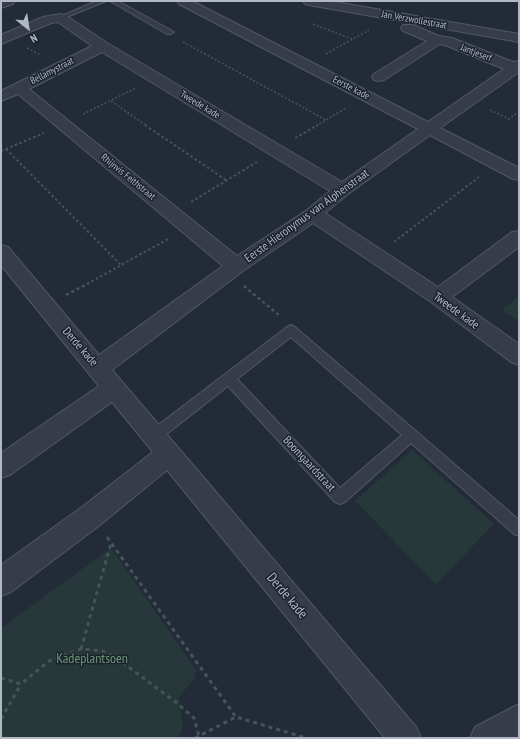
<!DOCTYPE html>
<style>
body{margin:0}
#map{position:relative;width:520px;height:739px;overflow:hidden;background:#232b38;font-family:"PT Sans Narrow",sans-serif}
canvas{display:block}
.frame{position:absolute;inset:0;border:2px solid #b1b8c5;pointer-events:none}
.north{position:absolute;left:8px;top:8px;width:40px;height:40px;-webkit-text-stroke:3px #1b232d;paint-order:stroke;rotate:150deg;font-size:11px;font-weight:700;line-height:16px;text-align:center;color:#b1b8c5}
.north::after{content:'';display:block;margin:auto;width:14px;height:18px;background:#b1b8c5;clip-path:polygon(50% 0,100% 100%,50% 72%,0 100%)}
</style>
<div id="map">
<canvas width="520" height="739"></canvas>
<div class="frame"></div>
<div class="north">N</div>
</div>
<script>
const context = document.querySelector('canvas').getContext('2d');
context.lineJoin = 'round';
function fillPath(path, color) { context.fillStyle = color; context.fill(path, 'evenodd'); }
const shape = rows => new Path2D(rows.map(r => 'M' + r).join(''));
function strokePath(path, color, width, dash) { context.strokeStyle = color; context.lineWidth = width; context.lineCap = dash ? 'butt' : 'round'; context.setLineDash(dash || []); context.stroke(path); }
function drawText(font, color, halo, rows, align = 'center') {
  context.font = font + ' "PT Sans Narrow",sans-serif'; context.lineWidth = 3; context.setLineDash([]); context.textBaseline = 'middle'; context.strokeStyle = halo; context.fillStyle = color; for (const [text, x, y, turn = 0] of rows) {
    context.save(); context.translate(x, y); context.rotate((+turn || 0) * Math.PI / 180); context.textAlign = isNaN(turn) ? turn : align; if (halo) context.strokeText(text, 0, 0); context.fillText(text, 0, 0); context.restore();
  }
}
const green = shape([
 [519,296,519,321,502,310],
 [412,450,494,524,436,584,355,501],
 [111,548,196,670,194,679,179,697,183,724,179,738,1,738,1,628]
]);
const pathFar3 = shape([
 [313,24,352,39],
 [183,42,326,120],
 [27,48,40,55],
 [326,54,369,30],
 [111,101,147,126],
 [490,110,509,119,519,111],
 [83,114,136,88],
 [316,126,346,108]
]);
const pathFar2 = shape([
 [145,125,226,180],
 [295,138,318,125],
 [6,149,122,266],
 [1,151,44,133],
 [191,202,257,162],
 [394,242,479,177],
 [87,284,170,238]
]);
const pathFar1 = shape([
 [244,286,280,316],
 [66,295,89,283]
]);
const path = shape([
 [107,537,236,717],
 [81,649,111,543],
 [1,678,21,684,49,661,81,649,102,651,119,660,177,703,194,718,199,736],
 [1,719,21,684],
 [195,738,236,717,303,737]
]);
const lane = shape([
 [97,1,106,1,62,19,57,18,97,1],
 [110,1,118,1,174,32,170,34,167,34,110,1],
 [291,325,295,327,519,520,519,536,514,534,411,443,345,502,340,504,335,502,228,386,159,440,154,442,149,440,148,436,149,432,287,327,291,325],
 [291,337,402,435,340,488,237,379,291,337]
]);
const street = shape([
 [1,1,15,1,13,4,1,8,1,1],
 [177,1,192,1,428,122,504,69,445,45,440,44,384,80,379,81,374,80,372,77,374,74,427,41,403,31,401,28,403,25,413,25,439,36,452,38,513,62,519,61,519,72,440,128,519,168,519,180,513,179,430,135,348,194,325,213,438,287,512,232,519,231,519,247,452,297,519,344,519,365,511,362,431,302,313,223,243,271,112,370,416,727,421,738,385,738,167,470,100,525,11,592,1,596,1,565,82,507,153,452,112,402,10,475,1,478,1,453,99,386,1,265,1,245,8,247,99,355,223,266,18,94,1,101,1,91,92,46,58,22,51,23,1,44,1,35,43,17,60,14,65,15,107,43,342,182,418,129,179,4,177,1],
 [102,52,330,191,307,210,237,256,29,89,102,52],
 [303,1,330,1,519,34,519,42,309,5,305,4,303,1],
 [519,704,519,737,470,738,475,727,519,704]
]);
const farStreetnames = [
 ["Jan Verzwollestraat",414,20,10],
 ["Jantjeserf",476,53,21],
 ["Bellamystraat",52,71,-27],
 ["Eerste kade",351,88,27],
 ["Tweede kade",200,105,31],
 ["Rhijnvis Feithstraat",128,177,39]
];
const streetNames = [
 ["Eerste Hieronymus van Alphenstraat",307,216,-36],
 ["Tweede kade",456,311,36],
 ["Derde kade",80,347,49],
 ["Boomgaardstraat",309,464,47]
];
const nearStreetnames = [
 ["Derde kade",287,596,50]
];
const nearParknames = [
 ["Kadeplantsoen",92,659]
];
fillPath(green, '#26383a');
strokePath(lane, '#515863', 2);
strokePath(street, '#515863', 2);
strokePath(pathFar3, '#445558', 1.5, [2, 2]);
strokePath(pathFar2, '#445558', 2, [2.5, 2.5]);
strokePath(pathFar1, '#445558', 2.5, [3, 3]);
strokePath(path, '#445558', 3, [4, 4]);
fillPath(lane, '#363d48');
fillPath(street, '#363d48');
drawText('10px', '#b1b8c5', '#1b232d', farStreetnames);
drawText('12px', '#b1b8c5', '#1b232d', streetNames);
drawText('14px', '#b1b8c5', '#1b232d', nearStreetnames);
drawText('14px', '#6a9474', '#1b232d', nearParknames);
</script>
